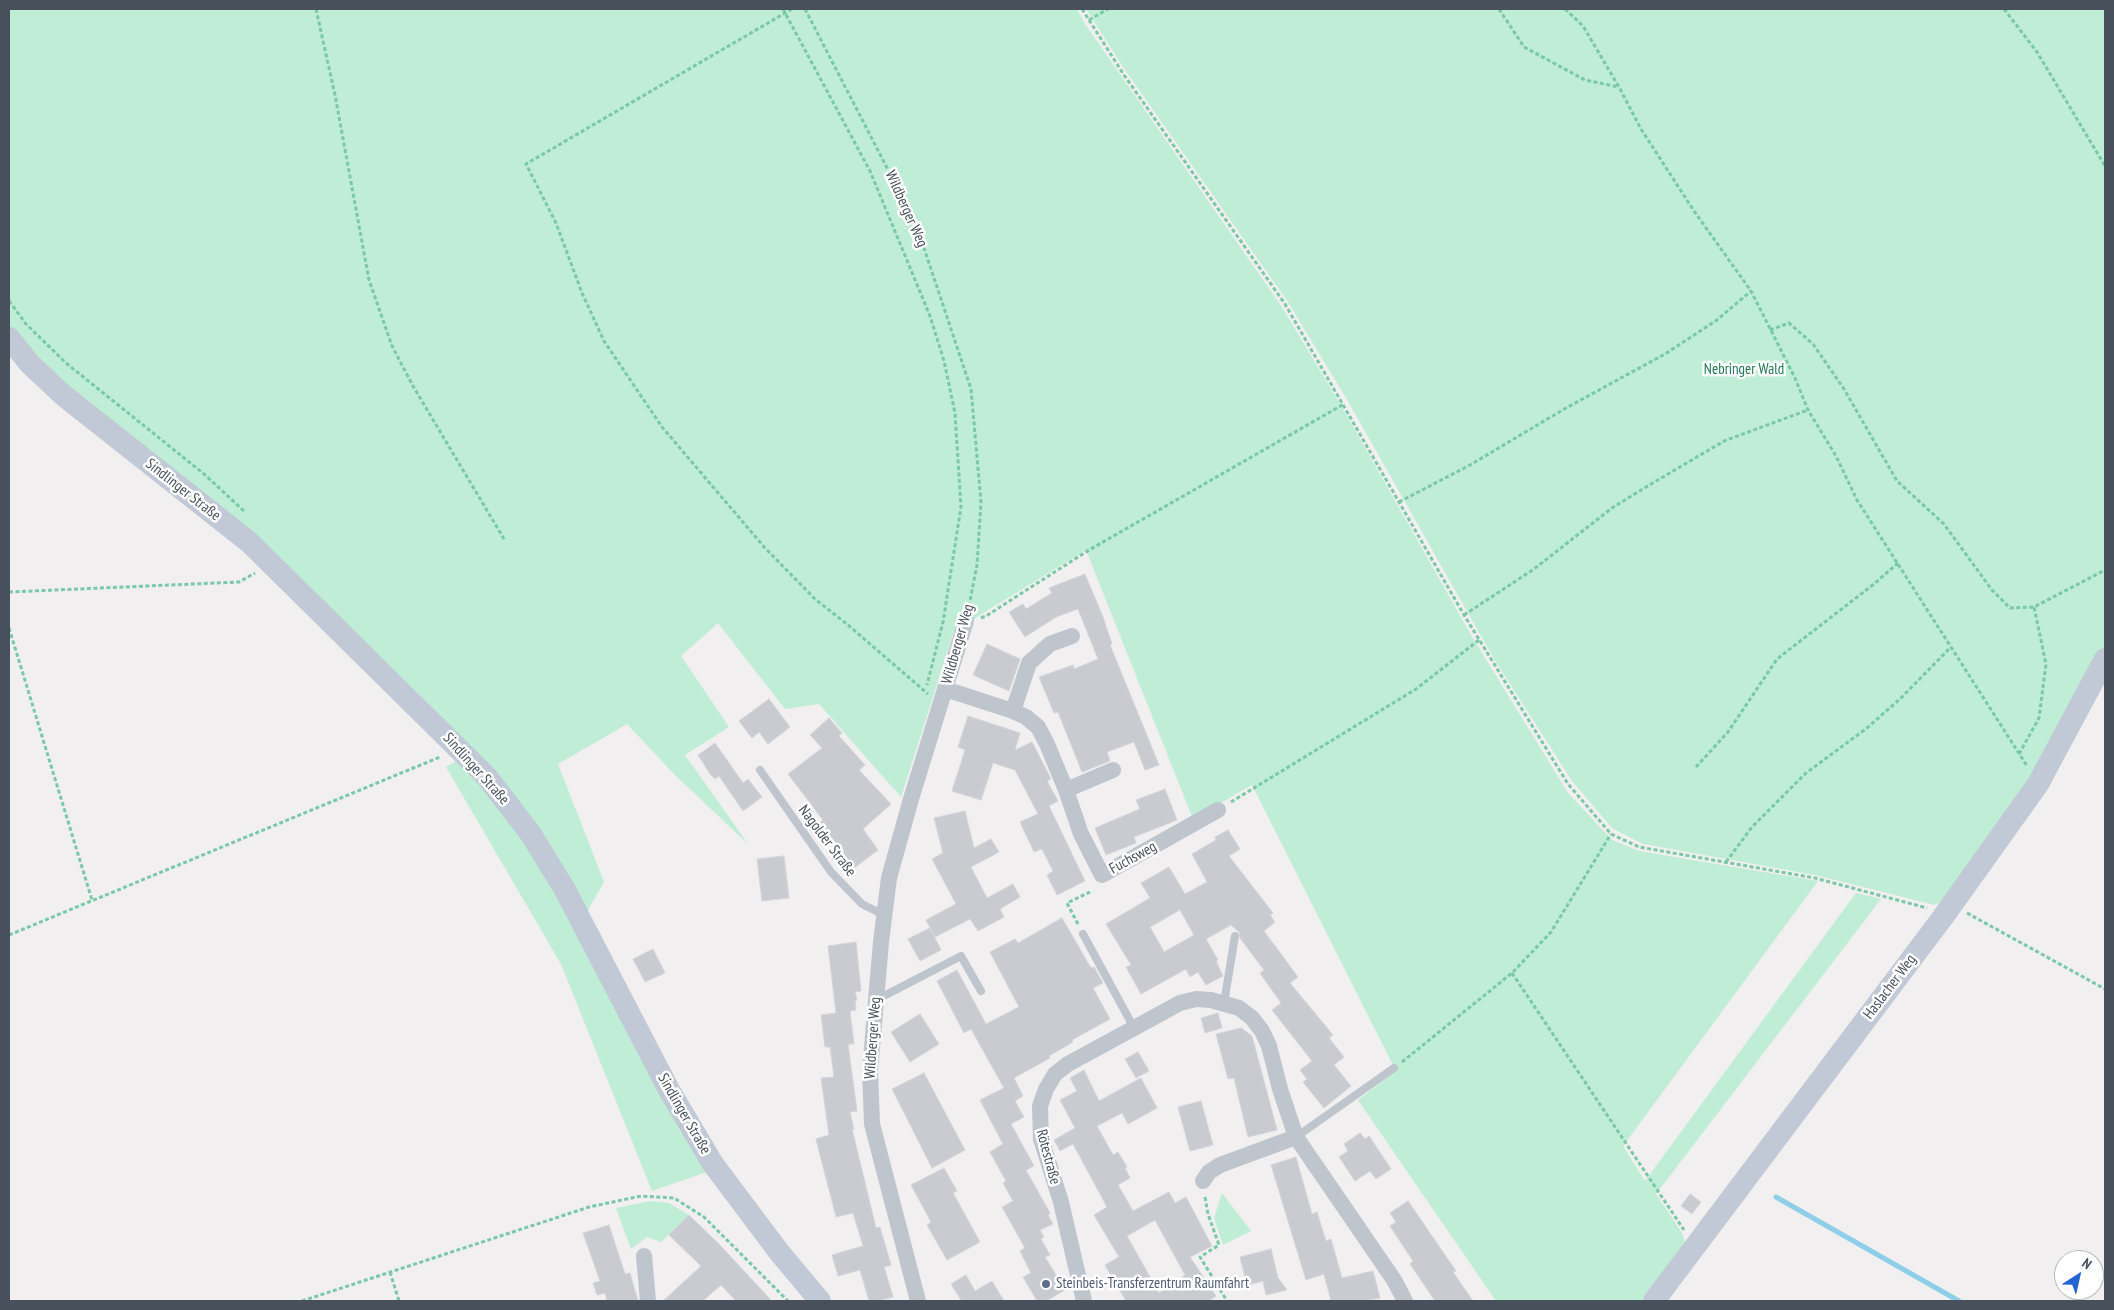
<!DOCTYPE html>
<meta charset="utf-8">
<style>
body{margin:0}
#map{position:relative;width:2114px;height:1310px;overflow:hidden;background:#f1efef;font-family:"PT Sans Narrow",sans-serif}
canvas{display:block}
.frame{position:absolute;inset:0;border:10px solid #48505b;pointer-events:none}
.north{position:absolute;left:2054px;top:1250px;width:50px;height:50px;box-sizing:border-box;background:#fff;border:1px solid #b6b9bd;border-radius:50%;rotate:35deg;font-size:14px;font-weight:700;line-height:20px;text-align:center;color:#48505b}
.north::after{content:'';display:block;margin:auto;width:18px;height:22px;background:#2263d8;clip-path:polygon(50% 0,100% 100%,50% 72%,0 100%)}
</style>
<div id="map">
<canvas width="2114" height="1310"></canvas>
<div class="frame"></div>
<div class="north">N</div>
</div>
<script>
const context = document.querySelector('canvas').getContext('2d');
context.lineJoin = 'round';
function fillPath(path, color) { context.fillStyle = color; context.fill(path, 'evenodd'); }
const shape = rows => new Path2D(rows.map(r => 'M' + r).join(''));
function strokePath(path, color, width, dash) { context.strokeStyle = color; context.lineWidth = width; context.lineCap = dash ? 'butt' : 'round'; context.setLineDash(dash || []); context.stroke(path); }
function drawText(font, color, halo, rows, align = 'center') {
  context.font = font + ' "PT Sans Narrow",sans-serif'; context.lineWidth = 5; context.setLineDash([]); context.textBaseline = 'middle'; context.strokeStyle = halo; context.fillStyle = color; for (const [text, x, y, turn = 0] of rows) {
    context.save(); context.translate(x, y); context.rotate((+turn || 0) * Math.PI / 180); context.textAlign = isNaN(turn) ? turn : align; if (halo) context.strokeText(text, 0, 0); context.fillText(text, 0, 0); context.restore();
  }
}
const green = shape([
 [9,9,1077,9,1085,24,1282,307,1346,414,1471,635,1568,793,1612,840,1639,851,1818,881,1623,1146,1645,1181,1856,893,1881,899,1656,1194,1682,1233,1686,1246,1646,1301,1496,1301,1358,1100,1396,1071,1252,785,1193,819,1086,550,954,631,901,797,819,704,785,709,718,623,681,656,729,727,685,755,748,844,675,775,627,724,558,764,604,882,585,915,482,761,35,359,9,327],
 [1086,9,2105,9,2105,647,2032,780,1949,897,1935,905,1815,875,1643,844,1612,828,1572,781,1494,659,1349,403,1288,302,1125,70],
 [461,758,527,840,707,1172,652,1191,561,964,446,767],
 [1222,1193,1251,1231,1223,1245,1214,1218],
 [651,1201,669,1203,689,1215,661,1242,647,1237,631,1249,616,1208]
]);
const stream = shape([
 [1776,1197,1959,1301]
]);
const building = shape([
 [1085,574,1103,617,1112,644,1110,645,1159,765,1145,770,1134,742,1107,752,1110,761,1082,772,1058,712,1054,713,1039,677,1073,665,1074,669,1098,659,1078,609,1056,617,1025,637,1009,612,1023,604,1026,609,1052,593,1049,588,1085,574],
 [987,644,1020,659,1009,691,973,675,987,644],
 [769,699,790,727,768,744,759,732,752,738,739,721,769,699],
 [968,716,1020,733,1015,750,1032,742,1048,773,1051,779,1047,781,1058,801,1049,806,1085,881,1057,895,1047,875,1053,871,1042,849,1034,852,1020,822,1038,814,1015,770,993,763,981,800,952,791,965,750,958,747,968,716],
 [829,718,842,733,839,736,865,765,859,770,891,804,863,829,878,850,854,868,820,823,823,820,788,774,822,748,810,735,829,718],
 [715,743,743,783,748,779,762,797,743,811,719,776,715,779,710,774,698,755,715,743],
 [1165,789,1177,820,1134,837,1136,843,1106,855,1095,828,1140,809,1136,800,1165,789],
 [965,811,974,848,991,839,999,852,971,867,987,898,1013,884,1020,897,1000,909,1004,917,978,931,970,919,935,937,926,920,956,904,932,859,943,853,934,818,965,811],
 [1228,830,1240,849,1229,856,1273,913,1270,915,1275,922,1264,931,1298,977,1290,983,1333,1035,1329,1038,1344,1057,1334,1065,1351,1086,1324,1108,1303,1082,1307,1079,1300,1070,1312,1061,1272,1010,1281,1003,1260,973,1264,970,1240,938,1239,932,1231,925,1206,939,1218,960,1216,961,1223,976,1206,985,1198,972,1190,977,1186,969,1141,994,1126,967,1131,965,1106,924,1150,898,1141,883,1169,867,1185,894,1207,882,1192,854,1216,840,1215,837,1228,830],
 [1180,910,1194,935,1164,952,1150,927,1180,910],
 [784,856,789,898,762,901,757,859,784,856],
 [1062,918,1091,968,1094,967,1103,983,1093,988,1110,1019,1072,1040,1073,1042,1049,1056,1050,1058,1014,1078,1023,1096,1015,1101,1024,1117,1011,1124,1034,1166,1026,1170,1050,1213,1048,1215,1053,1224,1040,1230,1044,1237,1041,1239,1050,1255,1045,1257,1065,1290,1046,1301,1037,1301,1023,1277,1031,1273,1020,1251,1025,1248,1002,1207,1013,1201,1003,1183,1006,1181,990,1152,1003,1144,980,1100,1004,1088,971,1029,964,1033,937,981,957,970,986,1024,1019,1007,990,952,1015,939,1018,943,1062,918],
 [930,928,941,950,920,961,908,939,930,928],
 [856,942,861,991,855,992,857,1000,855,1001,856,1010,850,1011,854,1044,848,1044,857,1111,850,1112,854,1129,852,1129,876,1228,880,1227,891,1265,884,1267,893,1297,877,1301,869,1301,860,1270,838,1276,832,1255,863,1246,853,1213,836,1217,816,1139,829,1135,821,1078,834,1077,830,1047,825,1047,821,1015,836,1013,828,946,856,942],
 [653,949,665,973,645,982,633,959,653,949],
 [1218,1013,1222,1028,1205,1033,1201,1018,1218,1013],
 [920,1014,939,1044,910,1062,891,1032,920,1014],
 [1241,1028,1252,1036,1277,1130,1248,1137,1234,1078,1228,1079,1216,1034,1241,1028],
 [1138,1052,1149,1071,1136,1078,1125,1059,1138,1052],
 [1084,1070,1099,1101,1141,1078,1157,1108,1128,1124,1122,1113,1097,1126,1113,1155,1118,1152,1127,1167,1125,1168,1130,1178,1118,1185,1133,1211,1169,1192,1175,1203,1186,1197,1212,1246,1190,1257,1216,1296,1209,1301,1126,1301,1105,1265,1119,1257,1094,1215,1107,1207,1073,1144,1060,1151,1054,1140,1075,1128,1060,1100,1077,1091,1070,1078,1084,1070],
 [1155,1220,1185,1275,1159,1293,1127,1236,1155,1220],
 [924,1073,965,1150,932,1168,892,1089,924,1073],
 [1201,1101,1213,1145,1190,1151,1178,1107,1201,1101],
 [1360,1133,1365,1139,1369,1136,1391,1169,1376,1179,1370,1171,1355,1181,1339,1157,1348,1151,1344,1144,1360,1133],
 [1296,1157,1312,1214,1317,1212,1326,1241,1331,1239,1342,1278,1373,1271,1380,1298,1364,1301,1331,1301,1324,1274,1306,1280,1271,1165,1296,1157],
 [944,1168,957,1191,953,1193,980,1242,947,1260,927,1225,931,1222,911,1185,944,1168],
 [1690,1194,1701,1202,1692,1214,1681,1206,1690,1194],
 [1408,1201,1456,1271,1453,1272,1473,1301,1435,1301,1410,1264,1413,1261,1390,1226,1396,1222,1390,1213,1408,1201],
 [689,1215,718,1243,772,1301,736,1301,721,1285,703,1301,663,1301,701,1266,669,1235,689,1215],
 [609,1225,625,1274,630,1273,638,1301,607,1301,605,1293,597,1295,593,1283,600,1281,583,1233,609,1225],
 [1271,1249,1278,1278,1287,1290,1266,1295,1263,1281,1247,1285,1240,1257,1271,1249],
 [966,1275,975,1291,992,1281,1004,1301,958,1301,961,1300,951,1284,966,1275]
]);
const path = shape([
 [316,9,335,95,369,280,392,346,413,386,504,539],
 [783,9,870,171,930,316,944,361,955,413,961,507,943,622,927,685],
 [792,9,526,164,556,223,582,293,604,341,662,427,765,548,815,599,848,625,928,694],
 [805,9,916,224,971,389,981,502,977,565,969,606],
 [1082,9,1124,75,1285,304,1464,615,1568,784,1611,834,1639,847,1815,878,1927,908],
 [1499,9,1524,47,1585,80,1619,87],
 [1565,9,1583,26,1619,87,1641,129,1694,211,1751,291,1795,378,1808,410,1836,456,1857,500,2027,766],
 [2004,9,2037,52,2105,166],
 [1089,20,1108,9],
 [9,301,26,324,66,363,204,474,245,512],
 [1770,330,1789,323,1813,344,1844,389,1897,481,1944,524,1992,590,2010,608,2034,607,2105,570],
 [1399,502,1470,465,1566,408,1665,354,1717,320,1751,291],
 [9,592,239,582,255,573],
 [1464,615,1534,569,1612,508,1646,487,1724,441,1808,410],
 [981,618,986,616,1089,550,1344,404],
 [9,628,92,900],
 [2019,754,2039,718,2046,664,2034,607],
 [1696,767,1728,732,1777,659,1874,584,1898,563],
 [1231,802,1416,689,1479,640],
 [1726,862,1752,827,1806,773,1867,728,1901,698,1950,648],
 [1967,913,2105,989],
 [1078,924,1067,903,1090,892],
 [9,935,440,757],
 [1512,973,1684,1230],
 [1402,1062,1512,973,1551,932,1611,834],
 [1205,1197,1208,1214,1219,1245,1200,1257,1227,1301],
 [390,1272,399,1301],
 [302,1301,589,1207,641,1196,674,1198,704,1217,788,1301]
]);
const lane = shape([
 [760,770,831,872,862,904,884,915],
 [1083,934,1134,1028],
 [876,1000,961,956,981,991],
 [1224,1003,1235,936],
 [1296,1137,1394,1068]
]);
const street = shape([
 [945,689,1013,711,1026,717,1038,727,1047,744,1066,790,1081,834,1102,875,1218,810],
 [1013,711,1029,663,1050,644,1072,636],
 [1066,790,1113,770],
 [1203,1181,1209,1172,1220,1165,1296,1137],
 [644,1256,648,1301],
 [918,1301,872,1124,870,1071,881,942,889,878,911,799,966,621],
 [1084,1301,1061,1202,1041,1139,1040,1106,1046,1089,1055,1074,1068,1064,1180,1003,1196,999,1211,1000,1239,1008,1252,1018,1262,1031,1269,1046,1280,1089,1296,1137,1394,1280,1405,1301]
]);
const secondary = shape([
 [9,338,30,364,63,395,249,542,487,777,530,833,564,888,669,1090,713,1164,779,1252,820,1301],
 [1654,1301,1943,917,2038,784,2105,659]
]);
const markers = [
 [1046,1284,5,"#5c6f8a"]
];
const streetNames = [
 ["Wildberger Weg",906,209,66],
 ["Sindlinger Straße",183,490,38],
 ["Wildberger Weg",958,644,-74],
 ["Sindlinger Straße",476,769,48],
 ["Nagolder Straße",827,841,53],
 ["Fuchsweg",1133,858,-29],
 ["Haslacher Weg",1890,987,-53],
 ["Wildberger Weg",873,1038,-86],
 ["Sindlinger Straße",684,1114,60],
 ["Rötestraße",1048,1157,75]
];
const parkNames = [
 ["Nebringer Wald",1744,370]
];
const serviceNames = [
 ["Steinbeis-Transferzentrum Raumfahrt",1056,1284]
];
fillPath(green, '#bfedd5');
strokePath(stream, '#8fcee8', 5);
fillPath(building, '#c9cbd1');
strokePath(building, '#d3d5da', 1);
strokePath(path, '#79c9a8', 3, [4, 2.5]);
strokePath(lane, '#bec5cd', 8);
strokePath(street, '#bec5cd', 16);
strokePath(secondary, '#c0c9d5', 22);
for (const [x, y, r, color] of markers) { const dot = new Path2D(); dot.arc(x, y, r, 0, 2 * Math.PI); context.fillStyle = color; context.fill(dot); strokePath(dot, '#fff', 2); }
drawText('15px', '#48505b', '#fff', streetNames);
drawText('15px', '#1c7952', '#fff', parkNames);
drawText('15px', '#4e5e75', '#fff', serviceNames, 'left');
</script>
